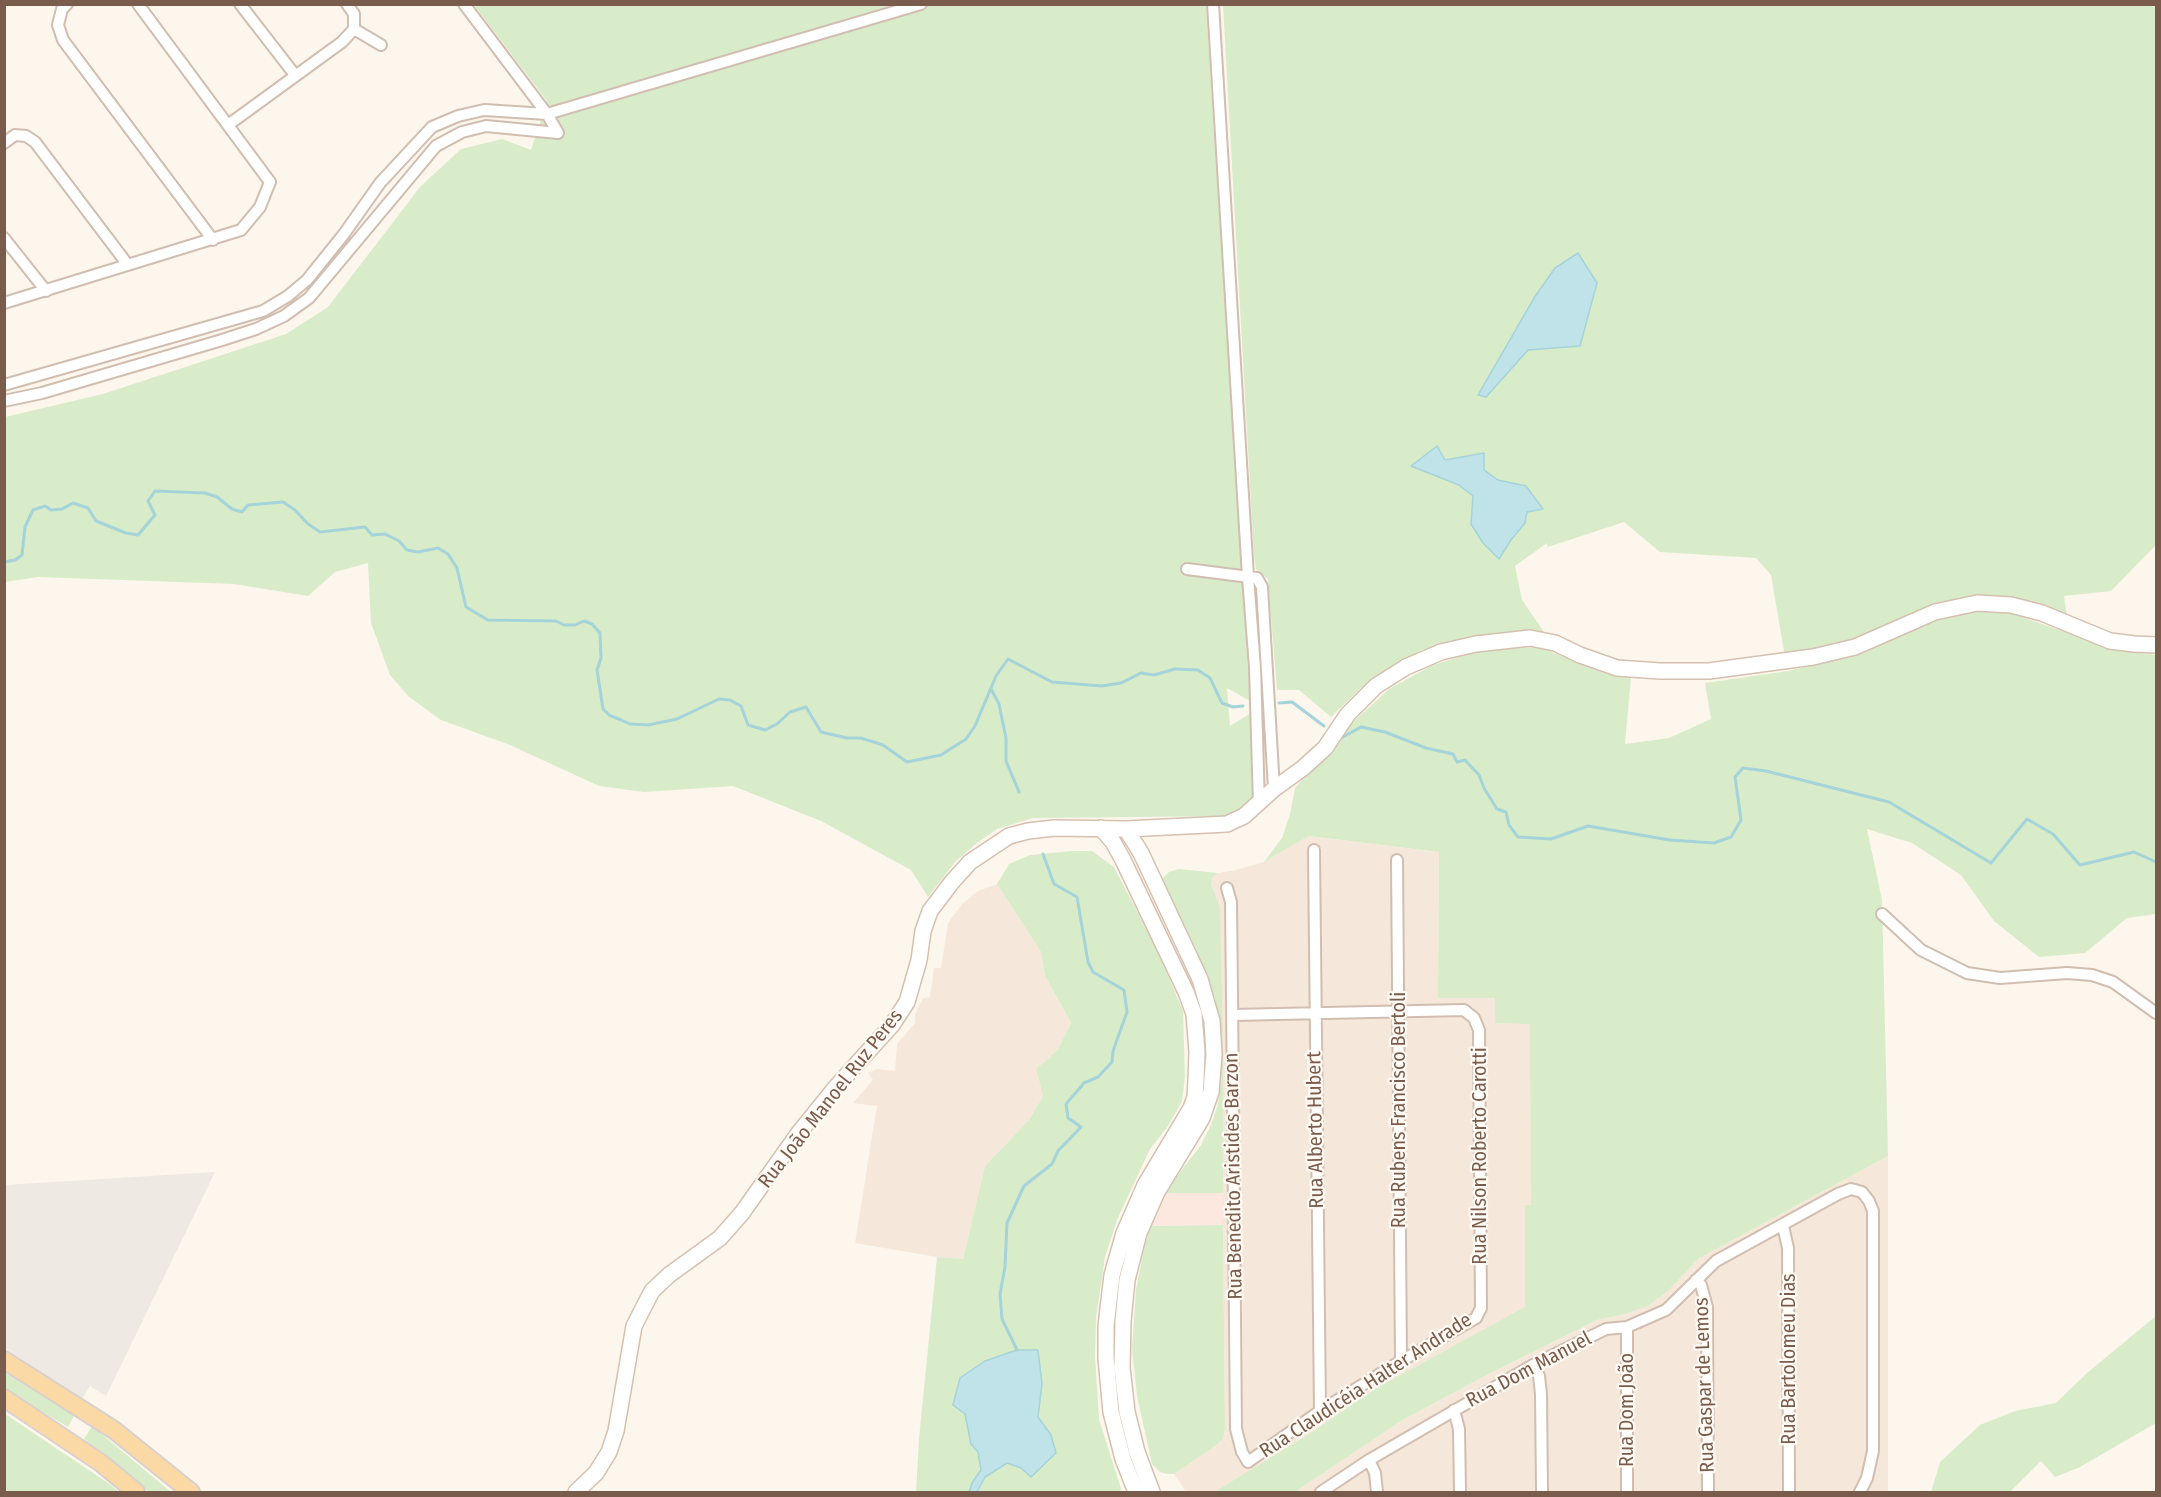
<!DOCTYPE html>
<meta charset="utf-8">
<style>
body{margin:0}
#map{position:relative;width:2161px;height:1497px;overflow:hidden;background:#fdf6ec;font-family:"Fira Sans Condensed",sans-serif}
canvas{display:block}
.frame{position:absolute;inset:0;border:6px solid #7a5c4d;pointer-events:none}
</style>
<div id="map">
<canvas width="2161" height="1497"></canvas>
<div class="frame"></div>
</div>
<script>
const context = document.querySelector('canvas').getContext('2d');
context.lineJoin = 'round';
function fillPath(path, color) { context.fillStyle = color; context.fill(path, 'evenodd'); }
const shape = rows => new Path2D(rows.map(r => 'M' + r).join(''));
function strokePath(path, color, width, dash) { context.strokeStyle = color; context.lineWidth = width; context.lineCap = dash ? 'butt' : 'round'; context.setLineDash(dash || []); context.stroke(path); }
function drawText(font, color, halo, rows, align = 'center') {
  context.font = font + ' "Fira Sans Condensed",sans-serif'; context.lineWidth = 4.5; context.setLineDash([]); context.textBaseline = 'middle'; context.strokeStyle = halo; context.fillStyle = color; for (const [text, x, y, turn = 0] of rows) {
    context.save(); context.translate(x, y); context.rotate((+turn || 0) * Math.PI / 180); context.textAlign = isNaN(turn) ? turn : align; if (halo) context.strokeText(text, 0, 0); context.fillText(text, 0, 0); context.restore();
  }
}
const residential = shape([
 [1309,836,1439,852,1438,998,1492,998,1577,1004,1531,1205,1525,1205,1525,1308,1373,1390,1314,1431,1214,1492,1186,1492,1174,1474,1220,1443,1225,1433,1220,907,1214,896,1211,885,1212,878,1218,873,1236,870,1264,862],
 [997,884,1041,952,1045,976,1071,1023,1058,1049,1044,1064,1036,1068,1043,1096,1029,1120,985,1166,963,1259,937,1257,855,1243,877,1106,853,1103,873,1080,868,1073,877,1069,895,1071,897,1044,915,1023,915,1014,923,998,930,997,934,968,941,968,948,923,962,904,978,891],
 [1888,1156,1888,1492,1295,1492,1401,1421,1485,1376,1597,1320,1625,1314,1648,1306,1668,1291,1698,1259]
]);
const commercial = shape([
 [1164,1193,1223,1193,1223,1225,1150,1226]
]);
const industrial = shape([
 [215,1172,106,1396,90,1386,82,1399,5,1348,5,1185]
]);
const green = shape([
 [474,5,1206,5,1250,701,1227,688,1230,726,1251,713,1252,799,1243,811,1231,816,1033,818,997,829,977,843,956,861,928,897,911,870,821,821,733,786,644,792,599,786,510,745,441,720,408,696,390,675,371,623,368,563,335,572,308,596,234,584,38,577,5,582,5,417,103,394,286,334,328,307,420,187,461,149,502,139,531,150,547,101],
 [1223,5,2156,5,2156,545,2111,591,2064,596,2067,617,2012,599,1785,657,1771,575,1756,558,1660,552,1624,522,1548,547,1547,543,1515,566,1522,600,1546,635,1515,632,1483,635,1421,650,1360,689,1331,717,1299,690,1277,690,1268,579,1256,569,1254,556],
 [1534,298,1580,346,1528,350,1478,395],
 [1437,446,1445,460,1484,470,1498,480,1526,486,1542,509,1527,512,1524,523,1499,558,1483,543,1471,524,1473,496,1459,485,1411,466],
 [1967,611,2010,613,2118,650,2156,655,2156,914,2127,918,2085,953,2039,957,1994,921,1961,875,1912,843,1867,829,1882,900,1888,1156,1698,1259,1668,1291,1648,1306,1625,1314,1597,1320,1485,1376,1401,1421,1295,1492,1214,1492,1314,1431,1373,1390,1525,1307,1525,1205,1531,1205,1530,1024,1495,1023,1495,998,1438,998,1439,852,1309,836,1264,862,1282,838,1290,814,1295,788,1353,722,1389,689,1431,666,1477,651,1512,647,1542,648,1603,673,1631,677,1625,744,1669,738,1711,719,1705,683,1788,671,1866,652,1913,629],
 [1072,851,1092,851,1114,867,1159,954,1183,1011,1185,1077,1182,1101,1168,1126,1150,1149,1117,1220,1105,1257,1096,1318,1095,1356,1099,1419,1122,1492,977,1492,985,1477,1007,1463,1021,1468,1031,1477,1056,1453,1051,1435,1038,1417,1042,1384,965,1414,971,1443,978,1452,981,1470,972,1483,969,1492,916,1492,919,1439,937,1257,963,1259,985,1166,1029,1120,1043,1096,1036,1068,1044,1063,1058,1049,1071,1023,1045,976,1041,952,997,884,1009,864,1030,855],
 [1179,869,1218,873,1212,878,1211,885,1220,907,1223,1051,1223,1193,1164,1193,1201,1145,1211,1125,1218,1104,1223,1051,1215,997,1163,890,1162,879,1169,872],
 [1223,1225,1225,1430,1223,1439,1217,1445,1174,1474,1167,1474,1160,1472,1152,1464,1137,1396,1132,1349,1136,1290,1143,1254,1150,1226],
 [2156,1316,2156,1423,2080,1467,2055,1477,2041,1461,2010,1492,1931,1492,1940,1462,1980,1425,2015,1411,2056,1403,2087,1373],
 [4,1372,75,1414,68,1427,5,1390],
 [5,1414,111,1485,119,1492,5,1492],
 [92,1426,171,1492,149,1492,84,1439]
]);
const water = shape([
 [1578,253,1597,283,1580,346,1528,350,1486,397,1478,395,1534,298,1555,268,1578,253],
 [1437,446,1445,460,1484,453,1484,470,1498,480,1526,486,1543,509,1527,512,1525,523,1511,540,1499,559,1483,543,1471,524,1473,496,1459,485,1411,466,1437,446],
 [1017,1350,1038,1350,1042,1384,1038,1417,1051,1435,1056,1453,1031,1477,1021,1468,1007,1463,985,1477,977,1492,969,1492,972,1483,981,1470,978,1452,971,1444,965,1414,953,1405,960,1378,985,1361,1017,1350]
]);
const stream = shape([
 [4,562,15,560,22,555,25,527,33,510,45,506,51,510,62,509,73,503,88,508,96,521,126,533,138,535,155,515,148,501,155,491,205,493,217,497,232,509,242,512,248,505,283,502,295,510,308,524,320,532,365,527,372,535,385,534,399,541,407,550,418,552,438,548,448,554,457,568,466,607,488,620,556,621,564,625,575,625,584,621,592,624,600,633,601,658,597,670,603,709,609,715,621,720,630,724,648,725,677,719,719,699,730,700,741,706,748,725,765,730,777,724,790,712,806,707,821,732,847,738,861,738,883,745,907,762,941,755,966,739,975,726,996,676,1008,659,1052,682,1102,686,1121,683,1141,673,1154,675,1175,669,1198,670,1210,678,1222,703,1233,707,1243,706],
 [991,689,999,704,1006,738,1006,761,1019,792],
 [1279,703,1292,702,1324,726],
 [1341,738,1361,727,1385,732,1426,748,1453,754,1457,762,1465,760,1479,775,1484,788,1497,809,1506,812,1509,825,1518,837,1551,839,1588,826,1670,840,1714,843,1731,837,1741,820,1735,777,1743,768,1766,771,1889,802,1991,863,2027,819,2053,834,2080,865,2134,852,2156,862],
 [1017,1350,1002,1319,1000,1294,1005,1267,1007,1223,1024,1186,1052,1164,1058,1151,1081,1127,1068,1118,1066,1104,1084,1083,1098,1077,1112,1062,1113,1051,1127,1012,1124,990,1093,972,1088,962,1077,897,1054,884,1043,854]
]);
const street = shape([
 [67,4,62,9,58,25,63,40,213,240],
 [240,4,295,75],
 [347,4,354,14,354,29,381,45],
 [464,4,547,114,558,133],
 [1213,4,1248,577,1255,668,1259,805],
 [228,125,342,42,354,29],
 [4,143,15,135,26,136,35,142,128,265],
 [4,238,46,291],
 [4,303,241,230,260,207,270,182,138,4],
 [4,385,263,311,288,296,307,280,344,234,380,183,432,127,458,116,484,110,547,114,921,4],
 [4,401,42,393,222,340,256,329,284,316,309,298,436,146,462,132,486,126,558,133],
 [1187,569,1257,578,1262,587,1274,789],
 [1314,850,1320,1411],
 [1397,860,1401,1361],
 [1227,888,1231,902,1232,996,1236,1429,1242,1452,1248,1462,1320,1411,1401,1361,1476,1318,1481,1308,1479,1030,1474,1018,1464,1010,1232,1015],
 [1882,914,1921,950,1967,973,2000,978,2067,973,2092,975,2113,982,2156,1013],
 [1783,1226,1788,1248,1789,1492],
 [1696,1280,1701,1285,1707,1307,1708,1492],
 [1533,1365,1539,1376,1541,1394,1542,1492],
 [1454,1410,1459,1429,1460,1492],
 [1369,1460,1375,1473,1377,1492],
 [1321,1492,1369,1460,1533,1365,1606,1329,1627,1327,1666,1310,1716,1261,1838,1194,1851,1189,1862,1192,1869,1201,1873,1211,1873,1451,1867,1478,1860,1492],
 [1627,1492,1627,1327]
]);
const secondary = shape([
 [1101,828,1113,842,1123,860,1186,992,1194,1014,1197,1052,1196,1080,1195,1097,1191,1108,1145,1185,1124,1233,1112,1275,1106,1326,1106,1358,1111,1412,1123,1459,1136,1492],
 [1126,829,1141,853,1200,979,1212,1021,1214,1054,1211,1092,1202,1118,1157,1192,1139,1233,1127,1280,1123,1321,1122,1367,1127,1412,1137,1452,1152,1492],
 [576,1492,596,1473,609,1452,616,1431,634,1326,652,1291,669,1275,720,1238,742,1213,798,1134,836,1087,892,1025,907,1002,919,960,923,931,930,911,952,882,970,862,1009,836,1028,831,1054,828,1126,829,1227,824,1244,816,1274,789,1303,768,1325,748,1348,714,1376,686,1406,667,1441,652,1476,644,1530,638,1555,643,1580,655,1617,668,1660,671,1709,671,1813,657,1855,647,1935,612,1977,603,2011,605,2042,613,2110,641,2134,644,2156,645]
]);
const primary = shape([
 [4,1360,114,1430,191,1492],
 [4,1398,101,1463,136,1492]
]);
const streetNames = [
 ["Rua João Manoel Ruz Peres",831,1099,-52],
 ["Rua Rubens Francisco Bertoli",1399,1110,-90],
 ["Rua Alberto Hubert",1316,1130,-91],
 ["Rua Nilson Roberto Carotti",1480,1156,-90],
 ["Rua Benedito Aristides Barzon",1234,1176,-91],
 ["Rua Bartolomeu Dias",1789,1359,-90],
 ["Rua Dom Manuel",1529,1370,-28],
 ["Rua Gaspar de Lemos",1705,1385,-92],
 ["Rua Claudicéia Halter Andrade",1366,1386,-33],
 ["Rua Dom João",1627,1410,-90]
];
fillPath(residential, '#f5e8da');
fillPath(commercial, '#fde8e0');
fillPath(industrial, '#efe9e4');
fillPath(green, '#d8ecc9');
fillPath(water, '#bfe3e8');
strokePath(water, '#a5d3da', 1.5);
strokePath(stream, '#a5d3da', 3);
strokePath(street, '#d1beb0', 14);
strokePath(secondary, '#d6c0b0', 18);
strokePath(primary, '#dad1cd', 20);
strokePath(street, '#fff', 10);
strokePath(secondary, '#fff', 15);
strokePath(primary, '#fbd9a5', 16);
drawText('20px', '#7a5c4d', '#fffaf3', streetNames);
</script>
